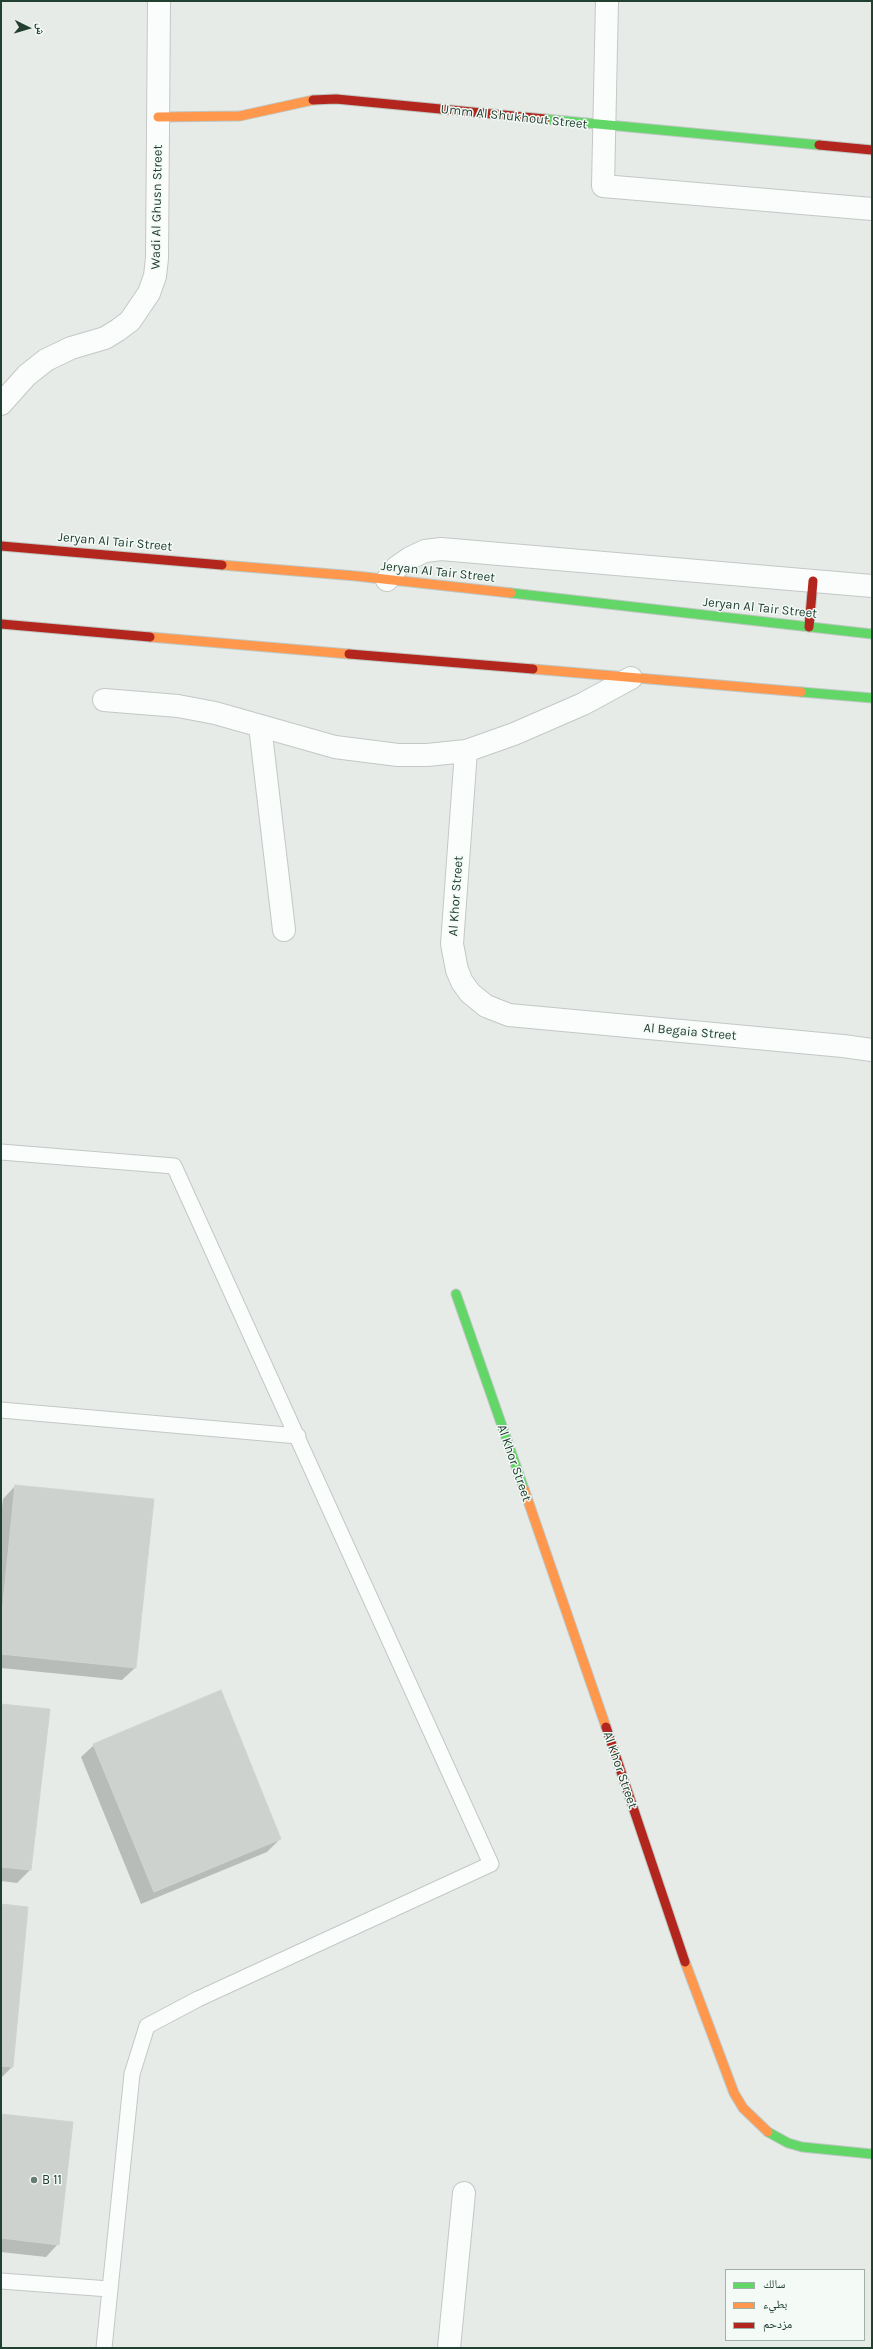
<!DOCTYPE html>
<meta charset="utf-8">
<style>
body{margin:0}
#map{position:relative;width:873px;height:2349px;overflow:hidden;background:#e6ebe8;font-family:Karla,"Noto Naskh Arabic",sans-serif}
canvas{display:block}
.frame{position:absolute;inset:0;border:2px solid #224032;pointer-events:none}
.legend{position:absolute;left:725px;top:2269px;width:140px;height:72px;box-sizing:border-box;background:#f4faf6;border:1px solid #a0b0a8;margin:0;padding:5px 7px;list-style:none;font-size:12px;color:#224032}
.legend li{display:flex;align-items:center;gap:8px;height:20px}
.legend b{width:20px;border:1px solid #a0b0a8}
.north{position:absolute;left:8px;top:8px;width:40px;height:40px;-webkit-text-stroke:3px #f4faf6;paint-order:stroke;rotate:95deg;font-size:11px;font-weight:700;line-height:16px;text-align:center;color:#224032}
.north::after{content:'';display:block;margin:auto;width:14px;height:18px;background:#224032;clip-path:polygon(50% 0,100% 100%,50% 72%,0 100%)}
</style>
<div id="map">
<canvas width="873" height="2349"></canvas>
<div class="frame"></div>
<ul class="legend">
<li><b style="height:5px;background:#63d668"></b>سالك</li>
<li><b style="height:5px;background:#ff974d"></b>بطيء</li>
<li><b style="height:5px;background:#b3261e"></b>مزدحم</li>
</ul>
<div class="north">ش</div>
</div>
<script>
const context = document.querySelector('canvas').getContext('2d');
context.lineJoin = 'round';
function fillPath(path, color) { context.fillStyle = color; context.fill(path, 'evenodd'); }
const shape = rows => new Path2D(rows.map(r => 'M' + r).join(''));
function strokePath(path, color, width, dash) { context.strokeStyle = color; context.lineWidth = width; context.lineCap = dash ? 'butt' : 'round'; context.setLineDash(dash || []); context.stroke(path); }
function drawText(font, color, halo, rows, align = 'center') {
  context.font = font + ' Karla,sans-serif'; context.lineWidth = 3; context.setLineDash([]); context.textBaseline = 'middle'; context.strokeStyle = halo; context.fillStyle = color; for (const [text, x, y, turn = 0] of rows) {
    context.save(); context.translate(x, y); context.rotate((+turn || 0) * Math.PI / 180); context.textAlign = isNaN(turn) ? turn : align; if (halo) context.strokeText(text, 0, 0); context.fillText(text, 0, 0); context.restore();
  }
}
const shadow = shape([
 [15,1486,135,1668,122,1680,1,1668,1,1515,3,1499],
 [1,1705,30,1870,17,1883,1,1881],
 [94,1745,280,1839,267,1852,141,1904,81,1757],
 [1,1905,12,2067,1,2078],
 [1,2115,58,2244,46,2257,1,2252]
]);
const building = shape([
 [15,1485,154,1499,136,1668,1,1654,1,1623,15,1485],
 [221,1690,281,1839,154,1892,93,1744,221,1690],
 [1,1704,50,1709,31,1870,1,1867,1,1704],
 [1,1904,28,1907,13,2067,1,2066,1,1904],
 [1,2114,73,2122,59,2245,1,2238,1,2114]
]);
const lane = shape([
 [1,1152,174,1166,491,1864,198,1999,147,2026,132,2074,104,2348],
 [1,1410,298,1436],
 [1,2281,109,2289]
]);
const street = shape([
 [607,1,603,186,872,209],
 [1,404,27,375,46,360,71,348,105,338,118,330,130,321,149,293,155,276,157,258,159,1],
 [387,580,397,567,410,558,425,551,441,549,872,586],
 [104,700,178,706,215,713,335,747,398,755,427,755,466,751,514,734,583,704,631,678],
 [260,726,284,930],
 [466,751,452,944,457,970,462,982,470,993,486,1006,509,1015,843,1046,872,1050],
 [449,2348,464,2193]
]);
const fast = shape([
 [545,119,819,145],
 [511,593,872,634],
 [801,692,872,698],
 [456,1294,524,1489],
 [768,2132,788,2143,802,2147,872,2154]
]);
const slow = shape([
 [158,117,240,116,313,100],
 [222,565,356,576,511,593],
 [150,637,349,654],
 [533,669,801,692],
 [524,1489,606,1727],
 [685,1962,734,2093,743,2108,768,2132]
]);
const jam = shape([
 [313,100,336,99,545,119],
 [819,145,872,150],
 [1,546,222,565],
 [1,624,150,637],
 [809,627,813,581],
 [349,654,533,669],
 [606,1727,685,1962]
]);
const markers = [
 [34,2180,4,"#677c72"]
];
const streetNames = [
 ["Umm Al Shukhout Street",514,117,6],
 ["Wadi Al Ghusn Street",157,207,-89],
 ["Jeryan Al Tair Street",115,542,5],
 ["Jeryan Al Tair Street",438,572,6],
 ["Jeryan Al Tair Street",760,608,6],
 ["Al Khor Street",456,896,-86],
 ["Al Begaia Street",690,1032,5],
 ["Al Khor Street",514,1463,71],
 ["Al Khor Street",620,1770,71]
];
const poiNames = [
 ["B 11",42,2180]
];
fillPath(shadow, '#0003');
fillPath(building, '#cdd2cf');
strokePath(building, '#cfd4d1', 1);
strokePath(lane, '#c3c8c5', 17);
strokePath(street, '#c3c8c5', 24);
strokePath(fast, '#bfc7c3', 11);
strokePath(slow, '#bfc7c3', 11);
strokePath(jam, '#bfc7c3', 11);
strokePath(lane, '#fbfcfc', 15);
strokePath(street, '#fbfcfc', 22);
strokePath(fast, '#63d668', 9);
strokePath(slow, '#ff974d', 9);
strokePath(jam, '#b3261e', 9);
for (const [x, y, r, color] of markers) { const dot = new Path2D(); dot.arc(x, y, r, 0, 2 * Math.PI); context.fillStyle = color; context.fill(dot); strokePath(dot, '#f4faf6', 1.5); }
drawText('13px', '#224032', '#f4faf6', streetNames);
drawText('13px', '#224032', '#f4faf6', poiNames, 'left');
</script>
